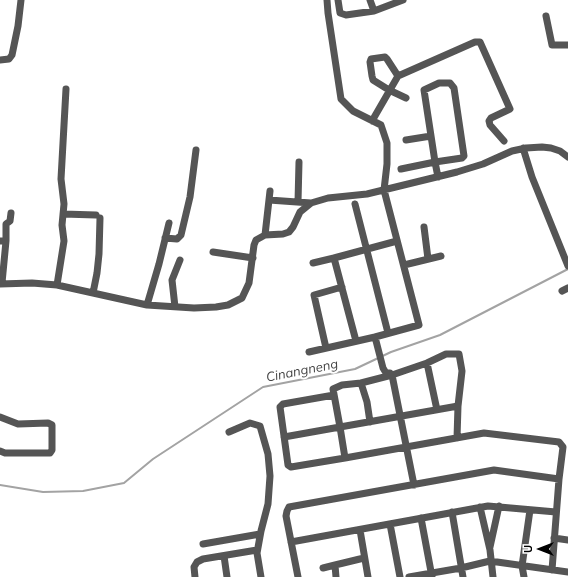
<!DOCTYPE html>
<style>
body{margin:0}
#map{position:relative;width:568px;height:577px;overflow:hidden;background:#fff;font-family:Mulish,sans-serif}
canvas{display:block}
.north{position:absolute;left:520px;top:529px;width:40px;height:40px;-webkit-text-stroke:3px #fff;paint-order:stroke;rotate:270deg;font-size:11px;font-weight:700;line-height:16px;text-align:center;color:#000}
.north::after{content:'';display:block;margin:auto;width:14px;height:18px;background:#000;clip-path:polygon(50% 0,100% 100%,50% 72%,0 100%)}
</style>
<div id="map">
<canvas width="568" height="577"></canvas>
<div class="north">U</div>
</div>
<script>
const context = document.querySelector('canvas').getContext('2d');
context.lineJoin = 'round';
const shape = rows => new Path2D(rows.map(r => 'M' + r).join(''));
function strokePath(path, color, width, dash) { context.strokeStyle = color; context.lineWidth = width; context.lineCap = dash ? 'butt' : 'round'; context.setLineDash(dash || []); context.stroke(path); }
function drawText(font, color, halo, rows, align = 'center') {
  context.font = font + ' Mulish,sans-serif'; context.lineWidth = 4; context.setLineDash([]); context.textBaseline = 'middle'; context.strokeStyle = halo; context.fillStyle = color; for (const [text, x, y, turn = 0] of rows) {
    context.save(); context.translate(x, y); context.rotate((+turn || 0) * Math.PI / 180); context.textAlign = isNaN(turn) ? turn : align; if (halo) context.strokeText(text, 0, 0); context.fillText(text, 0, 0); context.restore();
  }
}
const stream = shape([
 [0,485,43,492,83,491,124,483,153,459,263,387,355,369,391,352,440,335,568,269]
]);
const minor = shape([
 [327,0,328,13,341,99,353,111,381,125,387,143,387,164,384,190,419,325,375,337,383,368,386,373,390,373,392,375,414,485],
 [338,0,340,13,346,15,374,11,403,0],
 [370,0,374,11],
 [546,16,552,45,568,45],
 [0,60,9,59,12,55,18,26,21,0],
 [398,76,387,59,385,57,371,59,370,62,372,76,373,80,389,90,406,98],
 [372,121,398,76,475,42,480,42,510,109,491,118,489,121,490,125,504,141],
 [406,140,431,136],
 [523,148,532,177,568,266],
 [401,169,435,162,462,158,464,156,454,88,450,83,439,83,424,90,435,162,438,177],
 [269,200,311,203],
 [298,202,299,162],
 [355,204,388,333],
 [63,214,96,215],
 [424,227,428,259],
 [265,235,270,191],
 [165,238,177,239,181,235,190,197,196,150],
 [0,241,6,241,2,283],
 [6,241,6,224,10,221,11,213],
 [213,252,253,258],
 [313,263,334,258],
 [404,265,441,256],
 [0,284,32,283,57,285,147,305,194,308,216,307,228,305,242,298,249,283,254,245,256,240,265,235,283,234,289,232,293,227,300,212,311,203,328,198,367,194,457,172,483,164,512,151,526,148,542,147,551,148,560,151,568,157],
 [57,285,64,241,62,225,64,204,61,179,66,89],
 [562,291,568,288],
 [93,293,97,273,99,254,100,218],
 [147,305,159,264,169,223],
 [175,307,172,280,180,260],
 [356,341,334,258,397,241],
 [326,348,314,295,342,287],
 [309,352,375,337],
 [427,363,437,410],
 [361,383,392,375,427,363,446,354,459,354,462,371,458,406],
 [334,395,283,404,280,407,288,465,291,467,345,458],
 [0,417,18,424,48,423,52,425,52,450,50,453,5,453,0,451],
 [229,432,250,423,260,426,268,454,270,476,268,504,261,531,257,553,261,577],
 [284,437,340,427,333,389,342,385,361,383,367,402,370,422],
 [457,438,458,406,340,427,345,458,484,433,559,442,563,447,559,479],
 [480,507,490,550,493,577],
 [452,512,463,577],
 [421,518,432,577],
 [390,524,400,577],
 [360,530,368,577],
 [554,538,568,540],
 [291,542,488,506,556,512],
 [203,544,260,534],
 [490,547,499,506],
 [224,556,227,577],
 [323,568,335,565],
 [195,577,194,567,197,562,203,559,257,550],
 [298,577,286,516,287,511,289,507,494,470,559,479,552,570],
 [336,577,335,565,364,558],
 [409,577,461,568,490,561,568,572],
 [524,577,522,566,530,510]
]);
const waterNames = [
 ["Cinangneng",302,371,-11]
];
strokePath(stream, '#a3a3a3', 2);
strokePath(minor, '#555', 7);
drawText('italic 13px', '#444', '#fff', waterNames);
</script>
